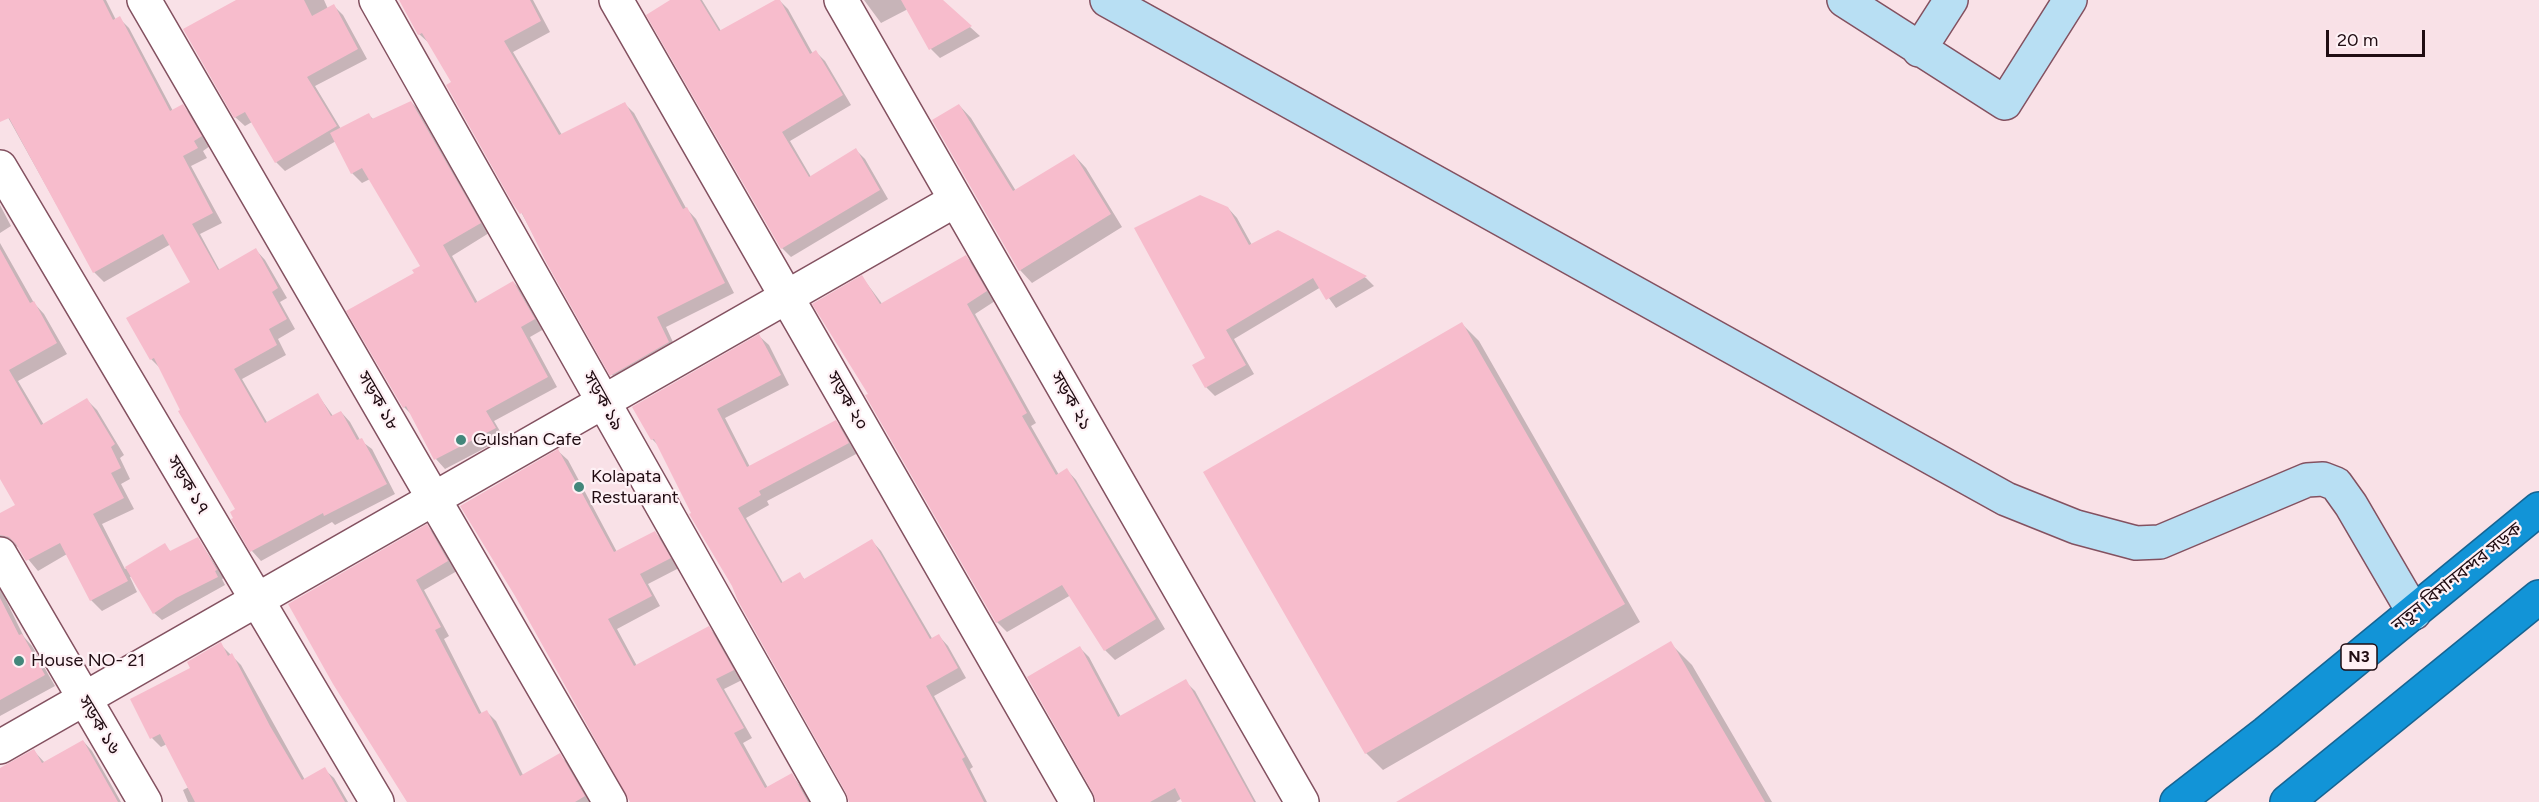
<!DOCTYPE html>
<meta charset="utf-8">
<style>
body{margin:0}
#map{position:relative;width:2539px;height:802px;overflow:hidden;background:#f9e1e7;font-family:Figtree,sans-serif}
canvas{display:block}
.scale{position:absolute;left:2326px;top:30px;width:99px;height:27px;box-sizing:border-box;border:3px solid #200c12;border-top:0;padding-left:8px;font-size:18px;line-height:21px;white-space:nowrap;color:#200c12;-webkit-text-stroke:4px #fef1f5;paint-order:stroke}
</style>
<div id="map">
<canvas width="2539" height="802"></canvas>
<div class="scale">20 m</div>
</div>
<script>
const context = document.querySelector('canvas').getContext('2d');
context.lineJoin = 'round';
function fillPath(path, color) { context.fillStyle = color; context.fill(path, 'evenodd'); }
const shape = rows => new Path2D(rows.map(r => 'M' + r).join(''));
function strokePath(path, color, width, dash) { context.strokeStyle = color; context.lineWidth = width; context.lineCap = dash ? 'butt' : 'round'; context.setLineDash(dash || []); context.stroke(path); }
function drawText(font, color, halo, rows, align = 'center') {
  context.font = font + ' Figtree,"Noto Sans Bengali",sans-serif'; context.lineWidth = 4.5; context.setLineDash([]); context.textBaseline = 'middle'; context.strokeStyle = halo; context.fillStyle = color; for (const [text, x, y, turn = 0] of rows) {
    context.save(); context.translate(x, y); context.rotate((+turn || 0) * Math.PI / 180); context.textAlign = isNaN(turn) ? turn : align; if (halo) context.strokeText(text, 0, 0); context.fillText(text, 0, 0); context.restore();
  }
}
const shadow = shape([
 [0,0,106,0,116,20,119,18,129,28,173,111,183,106,192,116,210,146,203,151,207,158,191,166,222,223,200,234,220,271,256,250,265,260,287,298,280,302,295,329,278,339,286,355,242,379,268,424,318,395,333,416,341,412,350,422,360,440,372,449,395,494,335,525,332,522,261,561,252,551,237,510,160,368,151,359,192,283,171,244,104,282,94,272,0,103],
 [239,0,324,0,328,9,334,6,343,15,367,59,315,86,341,129,368,114,374,120,411,102,421,112,489,233,452,256,478,303,513,282,523,292,544,329,530,337,557,387,494,421,504,438,445,469,436,459,412,415,404,407,422,266,370,179,362,183,352,173,336,141,285,171,276,162,252,122,245,126,235,117],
 [401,0,533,0,550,32,513,52,562,135,624,103,634,113,686,208,696,219,734,293,666,327,678,353,622,385,612,375,547,261,453,83,430,44,419,34],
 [673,0,702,0,721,31,779,0,788,9,813,54,816,52,825,61,851,105,790,141,811,177,856,150,865,159,888,199,791,257,782,248,648,15],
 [864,0,940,0,980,36,940,58,931,49,908,9,881,23],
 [959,105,971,118,1016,191,1074,155,1086,168,1122,227,1032,283,1020,270],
 [0,205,11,226,0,233],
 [1228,208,1237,218,1252,245,1278,231,1366,278,1374,286,1336,308,1321,287,1234,339,1254,374,1215,396,1206,387,1194,366,1207,358],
 [0,243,34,303,44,314,67,354,18,381,44,425,87,400,97,410,124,455,120,458,130,479,121,484,134,509,102,524,125,569,164,545,171,552,197,538,224,578,222,579,225,585,162,620,154,613,132,576,130,577,137,592,102,611,91,600,67,554,38,571,18,547,12,545,0,549,0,519,17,505,0,476],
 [966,257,976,267,995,301,975,314,1036,423,1031,426,1059,475,1067,470,1076,480,1165,629,1115,660,1105,650,1071,595,1007,632,997,622,870,394,862,277,883,305],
 [1462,324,1479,341,1640,622,1383,770,1366,753,1205,473],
 [759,336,769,345,789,385,725,418,750,467,836,422,845,431,858,453,767,501,769,505,746,518,783,583,800,574,805,580,872,541,881,551,933,640,939,636,948,646,966,678,934,696,973,767,970,769,987,802,850,802,848,792,693,514,659,446,652,439],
 [558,451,568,460,617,552,655,533,664,542,679,568,648,584,660,606,617,629,637,666,709,628,718,637,742,680,724,689,752,738,743,743,768,788,792,775,812,802,633,802],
 [427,526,436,535,457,571,424,590,449,636,444,639,482,714,486,711,496,721,523,775,559,755,569,764,591,802,408,802,334,683],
 [0,588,24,637,32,646,55,686,0,716],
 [1670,643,1692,665,1772,802,1399,802],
 [220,644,241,665,305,780,324,769,334,778,348,802,188,802,183,790,189,787,167,744,161,747,152,738,132,700,192,669],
 [1080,648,1089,657,1121,717,1185,681,1195,691,1256,802,1184,802,1182,798,1176,802,1097,802],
 [83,741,92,751,121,802,0,802,0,770,34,751,45,763]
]);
const building = shape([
 [0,0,103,0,113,20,120,16,170,111,183,104,202,136,194,141,198,148,183,156,213,213,192,224,218,270,256,248,278,288,272,292,287,319,269,329,277,345,234,369,265,423,318,393,331,416,341,411,357,440,362,438,387,484,324,516,323,513,250,552,231,519,233,518,230,512,235,509,178,411,180,410,154,358,150,360,126,318,190,282,163,234,93,273,9,118,0,122],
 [236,0,304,0,312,16,334,4,358,49,307,77,337,126,275,163,245,112,234,118,183,29],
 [399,0,530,0,541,21,504,41,559,135,625,102,683,209,687,207,725,283,657,317,669,342,610,376,546,262,522,213,520,214,513,204,446,85,451,82,422,33,418,35],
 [670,0,700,0,719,31,775,0,780,0,810,54,816,50,843,95,782,132,809,177,856,148,880,190,781,249,646,15],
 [901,0,943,0,972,26,929,50],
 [411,101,481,223,443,245,475,303,513,281,535,319,521,327,548,377,486,411,496,428,434,460,406,406,403,408,346,311,414,273,412,270,420,266,362,168,351,174,330,133,369,113,372,119],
 [959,104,1013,191,1074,154,1111,214,1019,271,932,120],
 [1200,195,1228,207,1249,245,1278,230,1367,276,1326,300,1313,278,1226,330,1246,365,1205,388,1192,365,1205,358,1134,228],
 [0,249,30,303,34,301,57,343,9,370,41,425,87,398,115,444,111,447,121,468,111,473,124,498,93,514,128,581,90,601,60,543,26,561,16,544,9,537,0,535,0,513,15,505,0,479],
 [966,255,987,291,967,304,1027,413,1022,416,1056,475,1067,468,1156,619,1104,651,1062,585,996,623,865,395,868,394,812,304,862,275,880,304],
 [1462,322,1625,604,1365,754,1203,472],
 [759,334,781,375,717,409,747,467,836,420,849,443,759,491,761,495,738,508,781,583,800,572,804,579,872,539,930,639,939,634,958,668,926,686,965,757,962,759,984,802,849,802,846,793,738,601,732,586,689,514,691,513,654,439,651,440,632,407],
 [558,449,614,552,655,531,671,558,640,574,652,596,608,619,634,666,709,626,734,670,716,679,744,728,734,733,765,788,792,773,808,802,630,802,515,596,460,506],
 [427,524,448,561,416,580,441,627,435,630,479,714,487,710,520,776,560,753,585,796,575,802,407,802,333,684,288,604],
 [198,537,217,570,215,571,218,577,176,598,153,614,125,567,165,543,170,551],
 [0,598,19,635,22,634,45,675,0,700],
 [1671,641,1765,802,1396,802],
 [221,642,228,656,232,653,270,726,302,780,325,767,345,802,195,802,160,734,150,739,130,699,190,668,187,662],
 [1080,646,1118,717,1186,679,1254,802,1182,802,1175,788,1150,802,1096,802,1093,793,1027,677],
 [83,740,118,802,0,802,0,768,34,749,42,763]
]);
const street = shape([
 [144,0,610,802],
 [376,0,830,802],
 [616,0,1077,802],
 [841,0,1302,802],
 [0,167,377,802],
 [0,554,145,802],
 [0,747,956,200]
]);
const secondary = shape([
 [1107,0,2006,499,2076,527,2136,543,2160,542,2307,480,2323,479,2336,484,2351,505,2414,613],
 [1844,0,2005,103,2070,0],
 [1919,50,1951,0]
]);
const highway = shape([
 [2177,802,2266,733,2539,509],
 [2287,802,2539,597]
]);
const markers = [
 [461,440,6,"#43877b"],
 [579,487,6,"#43877b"],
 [19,661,6,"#43877b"]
];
const shields = [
 [2359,657,36]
];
const shieldNames = [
 ["N3",2359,657]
];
const streetNames = [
 ["সড়ক ১৮",378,401,60],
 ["সড়ক ১৯",603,401,61],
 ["সড়ক ২০",847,401,60],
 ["সড়ক ২১",1071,401,60],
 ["সড়ক ১৭",188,485,59],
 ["নতুন বিমানবন্দর সড়ক",2457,577,-39],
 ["সড়ক ১৬",99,725,59]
];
const poiNames = [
 ["Gulshan Cafe",473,440],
 ["Kolapata",591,477],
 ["Restuarant",591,498],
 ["House NO- 21",31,661]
];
fillPath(shadow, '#0003');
fillPath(building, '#f7bccc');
strokePath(street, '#835160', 36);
strokePath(secondary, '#835160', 36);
strokePath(highway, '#176492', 36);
strokePath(street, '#fff', 33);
strokePath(secondary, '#b8dff3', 33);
strokePath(highway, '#1294d7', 33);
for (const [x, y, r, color] of markers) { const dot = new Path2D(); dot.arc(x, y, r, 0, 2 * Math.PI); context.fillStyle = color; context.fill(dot); strokePath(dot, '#fef1f5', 2); }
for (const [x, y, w] of shields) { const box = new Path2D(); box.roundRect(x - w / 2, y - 13, w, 26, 4.5); context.fillStyle = '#fef1f5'; context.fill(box); strokePath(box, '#200c12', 1.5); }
drawText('bold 16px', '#200c12', null, shieldNames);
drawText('18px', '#200c12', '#fef1f5', streetNames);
drawText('18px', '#200c12', '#fef1f5', poiNames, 'left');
</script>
